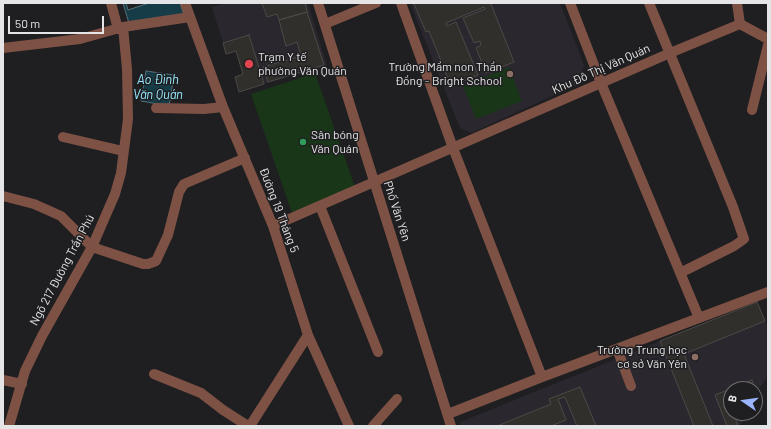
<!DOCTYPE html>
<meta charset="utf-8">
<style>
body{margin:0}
#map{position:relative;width:771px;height:429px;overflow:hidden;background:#1f1e21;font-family:Barlow,sans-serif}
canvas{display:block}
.frame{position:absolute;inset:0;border:4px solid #e5e4e6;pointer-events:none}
.north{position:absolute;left:723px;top:381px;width:40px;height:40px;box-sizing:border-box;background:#1f1e21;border:1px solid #6e6d70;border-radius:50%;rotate:283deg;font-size:11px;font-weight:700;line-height:16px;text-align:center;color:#e5e4e6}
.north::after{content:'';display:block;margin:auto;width:14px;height:18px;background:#9ab5fd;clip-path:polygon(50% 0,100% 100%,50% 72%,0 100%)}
.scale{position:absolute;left:8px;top:16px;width:96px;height:18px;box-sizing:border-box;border:2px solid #e5e4e6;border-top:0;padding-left:5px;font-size:12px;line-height:14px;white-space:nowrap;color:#e5e4e6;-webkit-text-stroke:3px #1f1e21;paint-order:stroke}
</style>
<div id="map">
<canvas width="771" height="429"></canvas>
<div class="frame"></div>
<div class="north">B</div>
<div class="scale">50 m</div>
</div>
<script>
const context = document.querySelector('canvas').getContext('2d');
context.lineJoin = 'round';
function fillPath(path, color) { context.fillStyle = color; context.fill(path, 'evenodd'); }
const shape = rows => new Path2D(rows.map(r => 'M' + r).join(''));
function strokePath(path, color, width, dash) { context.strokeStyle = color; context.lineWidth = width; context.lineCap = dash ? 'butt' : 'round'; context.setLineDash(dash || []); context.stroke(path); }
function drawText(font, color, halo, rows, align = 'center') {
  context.font = font + ' Barlow,sans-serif'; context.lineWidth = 3; context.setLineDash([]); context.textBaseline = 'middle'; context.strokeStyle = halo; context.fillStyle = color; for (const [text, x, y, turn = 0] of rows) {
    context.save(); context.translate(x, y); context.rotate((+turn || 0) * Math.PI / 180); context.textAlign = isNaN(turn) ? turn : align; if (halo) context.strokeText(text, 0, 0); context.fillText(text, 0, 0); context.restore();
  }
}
const built = shape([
 [227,3,308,3,327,66,264,84,249,35,223,43,212,7],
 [410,3,560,3,584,65,579,84,471,133,460,128],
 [757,302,768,327,768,373,764,382,755,393,755,389,731,389,731,413,739,413,744,421,738,426,461,426,460,422]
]);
const green = shape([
 [509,67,522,101,476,119,463,86],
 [315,73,356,190,293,216,251,94]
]);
const water = shape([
 [123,3,126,3,128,10,149,3,180,3,185,18,131,30,123,3],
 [146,71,174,75,169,106,141,101,146,71]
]);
const building = shape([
 [262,3,305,3,307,12,279,20,277,14,267,17,262,3],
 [418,3,493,3,491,4,514,62,486,73,476,48,481,45,480,41,474,43,463,18,485,9,484,7,446,23,447,26,456,22,478,75,451,86,429,31,426,32,414,4,418,3],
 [307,12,324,65,268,82,263,67,301,56,297,42,286,46,279,20,307,12],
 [249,35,264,84,239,92,235,77,243,74,236,51,226,54,223,43,249,35],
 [757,302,765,321,684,354,713,426,694,426,660,341,757,302],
 [752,380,756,391,755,393,755,389,731,389,731,413,733,413,738,425,727,426,715,395,752,380],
 [580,387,596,426,577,426,565,397,558,399,566,420,551,426,497,426,551,404,549,399,580,387]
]);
const minor = shape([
 [111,3,118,29],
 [185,3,223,107,273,226,308,335,349,426],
 [318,3,451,426],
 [401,3,453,148,542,377],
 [570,3,601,83,699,318],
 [649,3,733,207,744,239,734,246,680,273],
 [737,3,740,24],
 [325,24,376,3],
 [740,24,768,39],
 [3,48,80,39,123,27,190,17],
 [156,108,204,109,223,107],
 [752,110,768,45],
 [63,137,123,151],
 [3,196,34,204,61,216,92,247,143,264,148,264,156,261,168,235,179,192,184,184,245,158],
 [320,206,378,352],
 [273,226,670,53,740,24],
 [617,349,631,386],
 [154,374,201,393,223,410,248,426],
 [3,380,22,384],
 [448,414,542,377,768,292],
 [9,426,25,371,42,336,92,247,115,194,121,173,128,119,127,69,123,27],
 [250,426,308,335],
 [373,426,397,399]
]);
const markers = [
 [249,64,5,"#e0444e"],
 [510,74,4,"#8d6e63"],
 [303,142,4,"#2e9e5b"],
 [695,357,4,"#8d6e63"]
];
const poiNames = [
 ["Trạm Y tế",258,57],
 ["phường Văn Quán",258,71],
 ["Trường Mầm non Thần",502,67,"right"],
 ["Đồng - Bright School",502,81,"right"],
 ["Sân bóng",311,135],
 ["Văn Quán",311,149],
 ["Trường Trung học",687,350,"right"],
 ["cơ sở Văn Yên",687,364,"right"]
];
const streetNames = [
 ["Khu Đô Thị Văn Quán",601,69,-24],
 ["Đường 19 Tháng 5",279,210,69],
 ["Phố Văn Yên",397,211,72],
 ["Ngõ 217 Đường Trần Phú",62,270,-62]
];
const waterNames = [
 ["Ao Đình",158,80],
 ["Văn Quán",158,95]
];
fillPath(built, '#2a272f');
fillPath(green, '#193618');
fillPath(water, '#163d47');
strokePath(water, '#546f77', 1);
fillPath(building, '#312f2c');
strokePath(building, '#4c4946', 1);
strokePath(minor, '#7d5245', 10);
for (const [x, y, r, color] of markers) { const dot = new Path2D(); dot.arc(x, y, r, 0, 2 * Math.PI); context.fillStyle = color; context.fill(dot); strokePath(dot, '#1f1e21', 1.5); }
drawText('12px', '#e5e4e6', '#1f1e21', poiNames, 'left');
drawText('12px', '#e5e4e6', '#1f1e21', streetNames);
drawText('italic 13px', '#96e9ff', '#1f1e21', waterNames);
</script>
